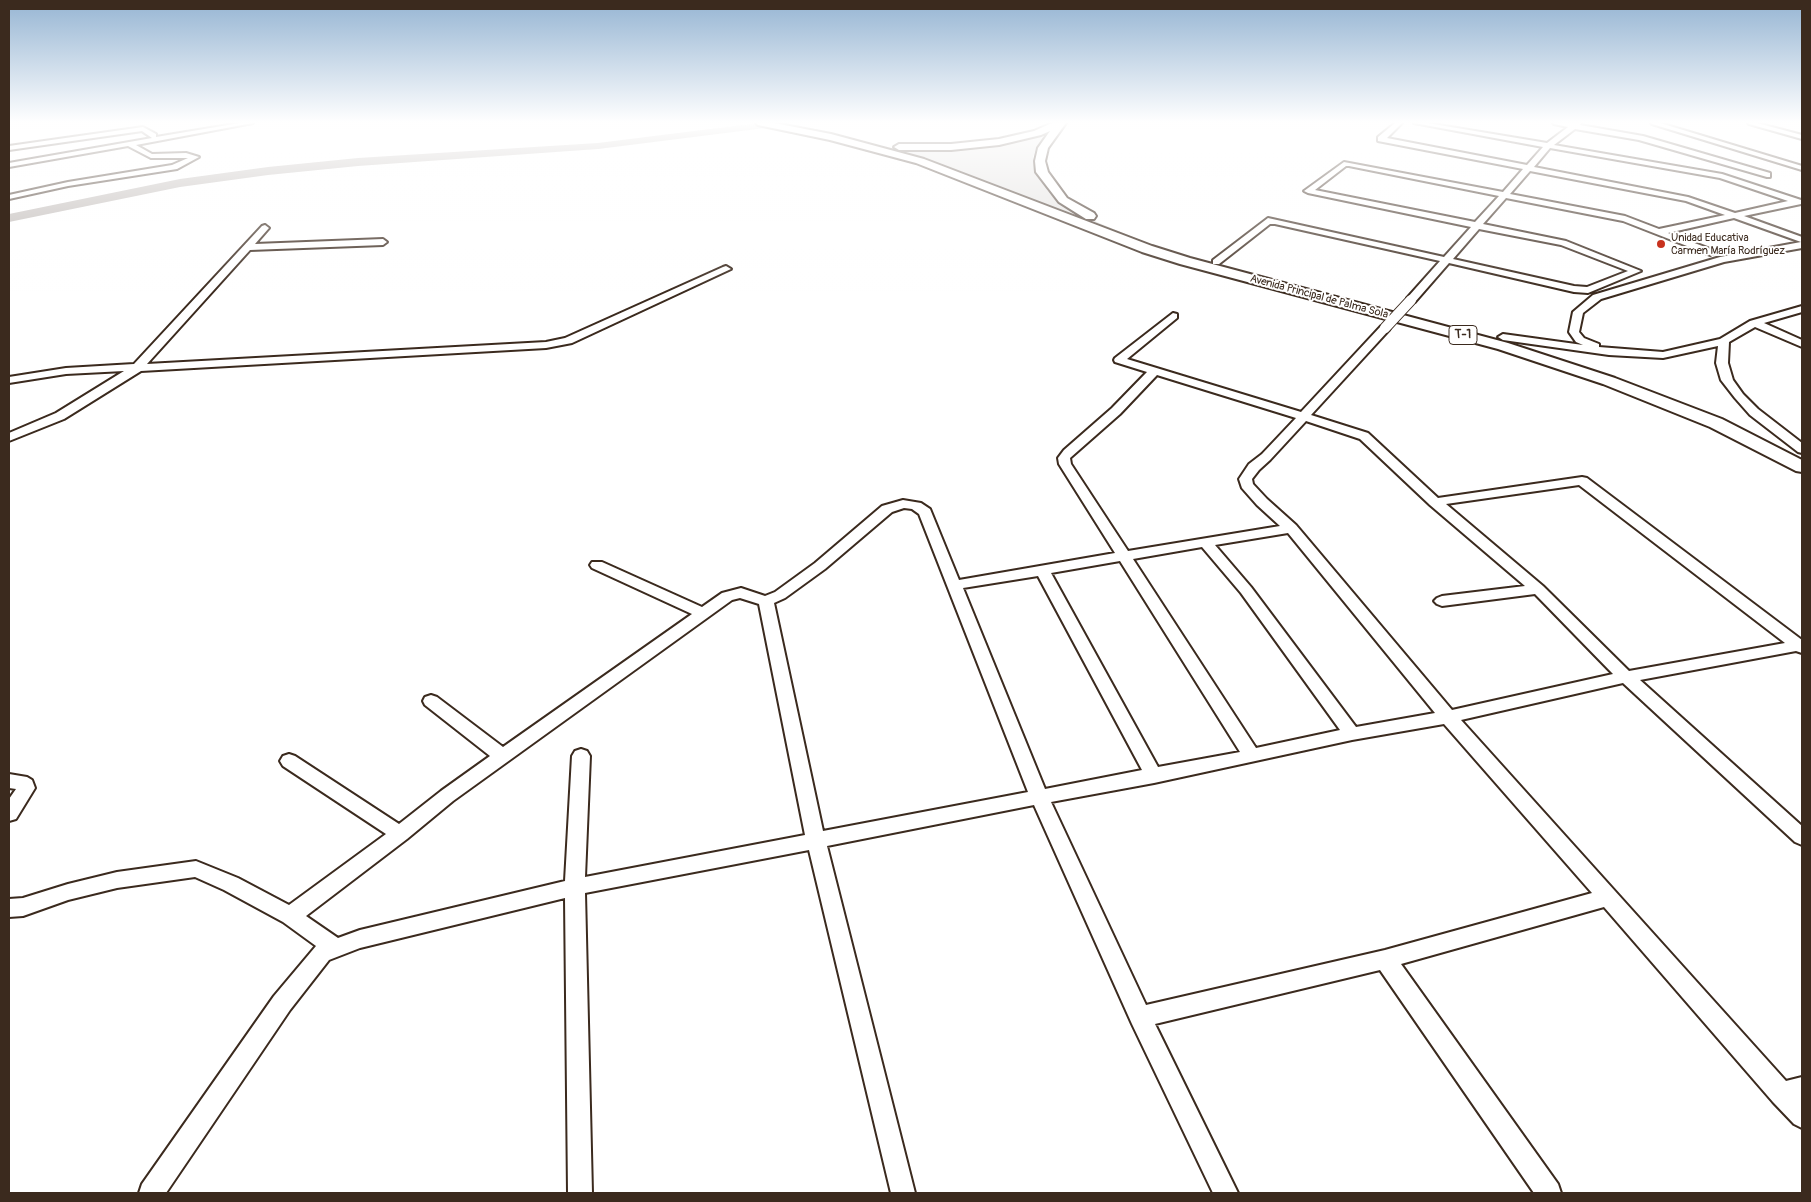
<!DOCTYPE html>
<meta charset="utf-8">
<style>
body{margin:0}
#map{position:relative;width:1811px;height:1202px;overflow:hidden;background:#fff;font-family:Pangolin,sans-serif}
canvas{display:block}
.frame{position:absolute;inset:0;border:10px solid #3b2a1e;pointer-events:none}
</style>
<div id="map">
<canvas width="1811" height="1202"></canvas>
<div class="frame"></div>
</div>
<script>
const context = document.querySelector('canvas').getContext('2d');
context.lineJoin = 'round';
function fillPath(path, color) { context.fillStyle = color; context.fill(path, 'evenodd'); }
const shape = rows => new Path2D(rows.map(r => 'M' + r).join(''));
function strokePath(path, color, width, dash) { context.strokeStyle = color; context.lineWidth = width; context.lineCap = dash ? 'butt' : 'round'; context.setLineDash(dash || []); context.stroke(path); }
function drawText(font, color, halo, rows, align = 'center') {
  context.font = font + ' Pangolin,sans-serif'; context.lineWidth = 4; context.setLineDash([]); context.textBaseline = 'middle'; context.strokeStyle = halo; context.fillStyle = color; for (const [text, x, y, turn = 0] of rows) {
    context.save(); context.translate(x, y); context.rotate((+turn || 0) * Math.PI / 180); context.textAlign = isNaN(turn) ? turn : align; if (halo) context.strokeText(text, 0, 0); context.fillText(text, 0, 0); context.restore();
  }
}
const green = shape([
 [1047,131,1049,132,1037,146,1033,157,1035,167,1048,191,1064,205,1099,223,1162,249,1160,250,882,148,926,150,982,147,1030,138]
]);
const river = shape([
 [758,123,787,123,781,126,598,149,358,166,268,175,180,187,9,222,9,214,180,179,268,167,358,158,598,143,758,123]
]);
const minor = shape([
 [240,123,253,123,136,145,152,154,186,153,199,157,177,169,68,186,9,199,9,195,68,182,172,165,188,158,151,158,128,146,9,167,9,163,152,138,142,131,9,150,9,146,143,127,156,134,156,137,240,123],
 [1395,123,1402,123,1387,138,1527,165,1543,147,1414,123,1427,123,1547,143,1568,127,1554,124,1553,123,1581,123,1580,125,1643,136,1770,173,1770,177,1767,177,1639,140,1575,129,1554,145,1722,174,1801,200,1801,204,1744,216,1802,237,1802,248,1724,262,1601,299,1583,313,1579,332,1584,338,1599,344,1599,347,1663,352,1720,339,1750,321,1802,306,1802,312,1764,323,1802,340,1802,347,1755,327,1729,342,1728,363,1733,380,1743,394,1758,409,1802,443,1802,453,1798,452,1750,415,1735,398,1721,380,1716,363,1718,346,1663,358,1609,355,1503,340,1498,337,1503,334,1583,345,1576,342,1569,332,1573,312,1593,295,1720,257,1801,242,1734,218,1668,233,1713,250,1715,252,1710,255,1623,221,1506,198,1483,224,1566,241,1641,271,1588,293,1574,292,1449,263,1415,302,1411,303,1407,302,1407,298,1440,261,1275,224,1270,224,1219,264,1213,264,1213,260,1268,218,1444,257,1471,227,1308,193,1304,191,1344,162,1503,192,1523,169,1378,141,1378,137,1395,123],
 [1550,148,1720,178,1788,201,1735,213,1688,197,1534,167,1550,148],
 [1346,166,1349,166,1499,196,1475,222,1315,190,1346,166],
 [1530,171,1686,201,1725,215,1659,229,1625,216,1510,194,1530,171],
 [1479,229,1561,245,1628,271,1587,287,1574,286,1453,259,1479,229],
 [1651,123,1660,123,1802,166,1802,170,1652,124,1651,123],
 [1748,123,1757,123,1802,135,1802,139,1749,124,1748,123],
 [265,225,269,228,255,244,383,239,387,242,383,245,250,250,147,364,546,342,565,338,723,267,726,266,731,269,572,343,546,348,141,371,64,419,9,441,9,433,56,413,124,371,66,374,9,383,9,377,66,368,134,364,262,226,265,225],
 [1173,313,1177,314,1177,318,1127,359,1301,412,1381,326,1389,326,1390,328,1389,330,1311,415,1368,433,1438,498,1582,477,1587,478,1802,640,1802,653,1796,651,1640,680,1802,826,1802,845,1795,842,1623,683,1461,720,1786,1081,1802,1077,1802,1128,1794,1124,1773,1102,1604,907,1401,964,1558,1184,1561,1193,1534,1193,1380,970,1155,1024,1238,1193,1213,1193,1132,1024,1034,805,827,846,915,1193,891,1193,809,850,585,893,592,1193,568,1193,565,898,360,948,329,960,290,1010,166,1193,139,1193,142,1184,274,996,316,946,283,922,224,890,195,877,117,888,68,900,23,916,9,917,9,899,23,898,68,884,117,872,196,861,238,878,289,905,386,834,283,766,280,761,283,756,289,754,295,756,399,824,441,791,490,756,425,705,423,701,425,697,431,695,437,697,503,747,692,614,592,568,590,565,592,562,602,562,702,607,722,593,741,588,765,596,775,592,815,563,882,506,903,500,921,503,930,509,959,580,1115,553,1059,464,1058,458,1064,450,1112,408,1147,372,1115,362,1114,360,1115,358,1173,313],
 [1157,375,1296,418,1262,454,1249,464,1239,479,1242,488,1257,505,1280,526,1128,551,1071,464,1070,458,1120,414,1157,375],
 [1306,421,1360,439,1430,505,1525,586,1442,596,1437,598,1434,601,1437,604,1442,606,1535,594,1613,674,1452,710,1296,525,1267,499,1253,484,1252,479,1259,470,1270,460,1306,421],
 [1579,485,1785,643,1629,671,1543,586,1446,504,1579,485],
 [904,508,912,509,919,514,1028,792,823,831,774,603,785,598,825,569,892,512,904,508],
 [1288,533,1435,713,1356,727,1251,587,1215,545,1288,533],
 [1202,547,1241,593,1340,730,1256,748,1133,559,1202,547],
 [1120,561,1240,752,1158,767,1051,573,1120,561],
 [1038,576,1142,770,1045,789,963,588,1038,576],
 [740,598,759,604,805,835,585,877,590,756,587,751,581,749,575,751,572,756,565,881,360,930,338,938,306,916,407,839,453,801,732,600,740,598],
 [1444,724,1592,893,1385,950,1146,1005,1051,802,1154,783,1352,740,1444,724],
 [9,774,27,777,32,780,35,788,16,819,9,821,9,799,16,789,9,788,9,774]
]);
const highway = shape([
 [756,123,774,123,831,134,924,159,1152,246,1190,258,1508,343,1615,378,1722,419,1802,460,1802,472,1796,471,1710,427,1603,384,1498,349,1180,264,1142,252,916,163,830,140,758,125,756,123],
 [1052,123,1066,123,1048,148,1045,161,1048,172,1067,198,1094,213,1096,216,1094,219,1086,219,1059,202,1036,172,1035,161,1038,148,1050,131,1041,135,999,145,951,150,899,150,894,147,899,144,951,144,999,139,1034,131,1052,123]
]);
const minorBridge = shape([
 [1385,328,1411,300]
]);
const markers = [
 [1661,244,5,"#c8321e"]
];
const farPoinames = [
 ["Unidad Educativa",1671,238],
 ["Carmen María Rodríguez",1671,251]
];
const farStreetnames = [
 ["Avenida Principal de Palma Sola",1319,297,15]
];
const shields = [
 [1463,335,28]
];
const shieldNames = [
 ["T-1",1463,335]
];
fillPath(green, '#e2e0de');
fillPath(river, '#bcb6b3');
strokePath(minor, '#3b2a1e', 4);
strokePath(highway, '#3b2a1e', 4);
fillPath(minor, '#fff');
fillPath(highway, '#fff');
strokePath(minorBridge, '#3b2a1e', 12, []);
strokePath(minorBridge, '#fff', 10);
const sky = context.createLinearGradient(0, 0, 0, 291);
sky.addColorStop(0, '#96b5d3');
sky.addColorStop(0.42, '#fff');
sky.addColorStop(1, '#ffffff00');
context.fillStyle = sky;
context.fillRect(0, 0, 1811, 291);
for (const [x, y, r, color] of markers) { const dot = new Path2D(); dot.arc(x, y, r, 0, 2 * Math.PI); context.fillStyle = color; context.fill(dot); strokePath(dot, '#fff', 2); }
drawText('11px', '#3b2a1e', '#fff', farPoinames, 'left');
drawText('11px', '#3b2a1e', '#fff', farStreetnames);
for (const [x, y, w] of shields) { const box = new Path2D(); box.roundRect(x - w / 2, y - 9.5, w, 19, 4); context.fillStyle = '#fff'; context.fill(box); strokePath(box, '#3b2a1e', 1); }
drawText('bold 12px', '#3b2a1e', null, shieldNames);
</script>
